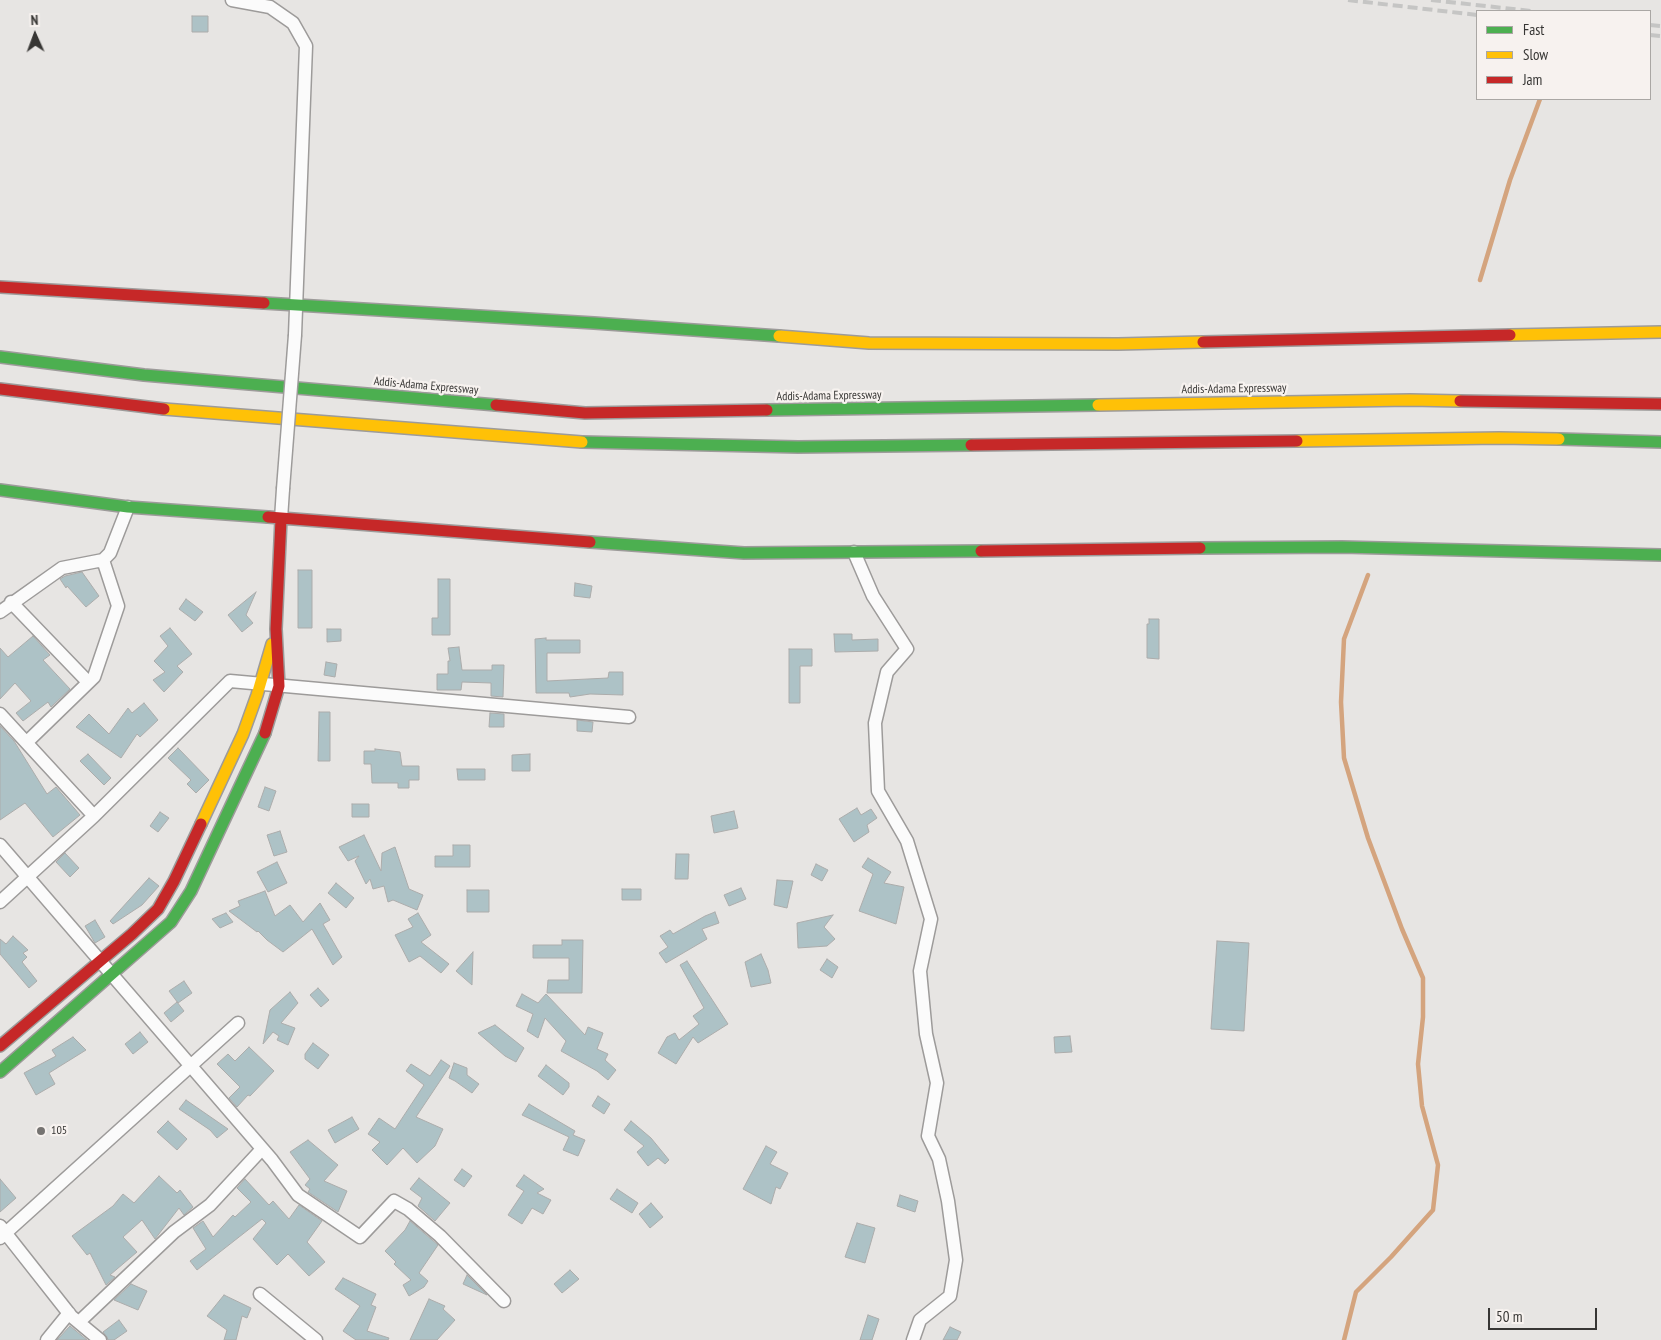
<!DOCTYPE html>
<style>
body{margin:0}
#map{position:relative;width:1661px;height:1340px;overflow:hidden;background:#e7e5e3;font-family:"PT Sans Narrow",sans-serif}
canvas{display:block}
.legend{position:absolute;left:1476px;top:10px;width:175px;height:90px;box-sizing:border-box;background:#f7f2ef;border:1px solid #aaa7a4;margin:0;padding:6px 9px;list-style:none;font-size:15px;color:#373634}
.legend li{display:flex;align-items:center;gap:10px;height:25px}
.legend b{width:25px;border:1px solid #aaa7a4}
.north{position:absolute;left:10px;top:10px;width:50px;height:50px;-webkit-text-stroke:4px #f7f2ef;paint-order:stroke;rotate:358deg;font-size:14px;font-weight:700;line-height:20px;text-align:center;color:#373634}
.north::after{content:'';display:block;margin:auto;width:18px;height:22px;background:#373634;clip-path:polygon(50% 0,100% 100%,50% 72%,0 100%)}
.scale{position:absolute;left:1488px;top:1308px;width:109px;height:22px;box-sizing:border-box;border:2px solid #373634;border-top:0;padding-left:6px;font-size:15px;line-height:18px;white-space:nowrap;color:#373634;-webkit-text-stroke:4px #f7f2ef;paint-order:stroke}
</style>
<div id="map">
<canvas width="1661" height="1340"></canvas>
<ul class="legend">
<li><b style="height:6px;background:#4caf50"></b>Fast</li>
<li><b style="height:6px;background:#ffc107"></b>Slow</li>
<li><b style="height:6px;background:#c62828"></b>Jam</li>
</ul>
<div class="north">N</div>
<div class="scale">50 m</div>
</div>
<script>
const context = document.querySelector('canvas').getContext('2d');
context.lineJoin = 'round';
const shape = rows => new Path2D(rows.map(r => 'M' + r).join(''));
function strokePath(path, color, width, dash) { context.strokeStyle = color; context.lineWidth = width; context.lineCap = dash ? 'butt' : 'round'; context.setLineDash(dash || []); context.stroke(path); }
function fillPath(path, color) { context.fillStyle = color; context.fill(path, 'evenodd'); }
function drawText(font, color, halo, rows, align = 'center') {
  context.font = font + ' "PT Sans Narrow",sans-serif'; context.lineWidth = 4.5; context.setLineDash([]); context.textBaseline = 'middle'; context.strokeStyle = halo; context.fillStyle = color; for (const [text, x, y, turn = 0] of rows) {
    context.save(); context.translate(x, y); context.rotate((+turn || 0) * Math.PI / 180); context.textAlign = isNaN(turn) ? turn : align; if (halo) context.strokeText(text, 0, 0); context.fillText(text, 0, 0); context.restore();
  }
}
const stream = shape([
 [1480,280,1510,180,1540,99],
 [1344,1340,1356,1292,1391,1257,1433,1210,1438,1165,1422,1106,1418,1064,1423,1017,1423,978,1402,929,1368,838,1344,758,1341,702,1344,639,1368,575]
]);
const building = shape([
 [192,16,208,16,208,32,192,32,192,16],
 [298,570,312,570,312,628,298,628,298,570],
 [82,572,99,596,86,607,67,586,66,588,60,579,65,576,82,572],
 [438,579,450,579,450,635,432,635,432,618,438,618,438,579],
 [575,583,592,586,590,598,574,596,575,583],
 [256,592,246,615,253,623,242,632,228,615,256,592],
 [186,599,203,612,195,621,179,609,186,599],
 [1149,619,1159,619,1159,659,1147,658,1147,624,1149,624,1149,619],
 [170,628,192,654,177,666,183,672,164,692,153,680,165,672,154,661,168,646,160,636,170,628],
 [327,629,341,629,341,641,327,642,327,629],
 [834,634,852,634,852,640,878,639,878,651,835,652,834,634],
 [33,636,50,655,43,660,70,689,51,707,48,702,23,721,16,713,31,701,15,683,0,699,0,648,8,657,33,636],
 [546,638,546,640,580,640,580,653,547,653,547,681,608,678,609,672,623,672,623,695,590,694,570,697,569,693,536,693,535,639,546,638],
 [459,647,462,670,492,670,492,665,504,665,503,697,491,696,491,683,462,682,461,690,437,690,437,674,448,674,448,661,450,661,448,648,459,647],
 [789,649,812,649,812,666,800,666,800,703,789,703,789,649],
 [326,662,337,664,335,677,324,675,326,662],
 [144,703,158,720,140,737,137,734,121,758,76,727,89,714,109,734,128,708,132,713,144,703],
 [319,712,330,712,330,761,318,761,319,712],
 [490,713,504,714,504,727,489,727,490,713],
 [577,720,593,722,592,732,577,731,577,720],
 [0,726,14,741,47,794,56,787,80,815,53,837,25,803,0,820,0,726],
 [178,748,209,780,196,793,187,784,191,780,168,758,178,748],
 [375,749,400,752,402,766,419,766,419,780,409,780,409,788,398,788,398,783,372,783,371,764,364,764,364,751,375,751,375,749],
 [88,754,111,778,104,785,80,761,88,754],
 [530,754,530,771,512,771,512,755,530,754],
 [457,769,485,769,485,780,458,780,457,769],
 [265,787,276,791,269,811,258,807,265,787],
 [352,804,369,804,369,817,352,817,352,804],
 [857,808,861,815,871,809,877,818,867,825,869,832,854,842,839,819,857,808],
 [734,811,738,828,714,833,711,816,734,811],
 [160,812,169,818,158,832,150,826,160,812],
 [280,831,287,852,274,856,267,835,280,831],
 [364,835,381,871,382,853,395,847,409,889,423,895,417,910,393,900,388,902,384,886,373,889,370,879,366,884,355,861,359,856,348,861,339,847,364,835],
 [453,845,470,845,470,867,435,867,435,856,453,856,453,845],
 [65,853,79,868,70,877,56,862,65,853],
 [676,854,689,854,688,879,675,879,676,854],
 [868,858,891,872,884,883,904,887,896,924,859,911,873,874,862,867,868,858],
 [277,862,287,883,268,892,257,872,277,862],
 [816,864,828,870,822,881,811,875,816,864],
 [149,878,159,886,142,905,113,924,110,921,149,878],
 [777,880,793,881,787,908,774,905,777,880],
 [336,883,354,898,346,908,328,893,336,883],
 [741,888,746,899,729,906,724,895,741,888],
 [622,889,641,889,641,900,622,900,622,889],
 [467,890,489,890,489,912,467,912,467,890],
 [265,891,275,916,290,905,303,922,320,903,330,920,323,924,342,957,333,965,312,929,283,952,267,940,258,931,257,932,229,911,240,906,238,901,265,891],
 [715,912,719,923,702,929,707,939,666,963,659,953,668,947,660,936,670,930,673,934,705,916,715,912],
 [226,913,233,922,220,928,212,919,226,913],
 [418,913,431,935,421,942,449,964,441,973,420,956,409,962,395,935,413,927,408,919,418,913],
 [833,915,824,927,835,939,827,946,798,948,797,923,833,915],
 [95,920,105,937,95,943,85,926,95,920],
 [13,936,28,950,23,953,27,957,22,962,37,981,29,988,0,954,0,939,6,944,13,936],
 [562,940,583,940,582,993,547,993,548,980,569,980,569,958,533,958,533,945,562,945,562,940],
 [1217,941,1249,943,1244,1031,1211,1029,1217,941],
 [473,952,472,985,456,971,473,952],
 [761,954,768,970,771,983,751,987,745,962,761,954],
 [827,959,838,967,832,978,820,970,827,959],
 [687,961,728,1024,698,1043,693,1037,676,1064,658,1053,667,1037,675,1033,679,1040,699,1024,693,1016,704,1008,680,965,687,961],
 [184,981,192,993,178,1003,169,991,184,981],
 [318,988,329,1000,321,1007,310,995,318,988],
 [290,992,298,1003,281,1023,295,1028,288,1045,277,1040,279,1036,273,1032,263,1044,270,1010,290,992],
 [522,994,538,1003,546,994,585,1035,588,1027,603,1033,597,1049,608,1054,605,1060,616,1070,608,1080,597,1071,561,1051,566,1041,545,1018,538,1038,527,1031,533,1014,516,1006,522,994],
 [177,1002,184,1011,171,1022,164,1013,177,1002],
 [495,1025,524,1048,516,1062,505,1056,478,1033,495,1025],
 [140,1032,148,1042,133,1054,125,1044,140,1032],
 [1070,1036,1072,1052,1055,1053,1054,1037,1070,1036],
 [73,1037,86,1050,49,1073,55,1084,36,1095,24,1073,56,1056,52,1050,73,1037],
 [313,1043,329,1055,318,1069,305,1059,305,1054,313,1043],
 [249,1047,274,1071,250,1096,248,1095,237,1107,229,1098,240,1087,217,1064,228,1054,235,1061,249,1047],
 [441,1060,450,1066,416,1117,443,1129,435,1146,417,1163,403,1148,387,1165,372,1150,380,1142,368,1134,379,1118,395,1129,424,1085,406,1071,411,1064,430,1076,441,1060],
 [454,1063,467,1068,467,1075,479,1084,472,1093,455,1081,449,1078,454,1063],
 [546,1065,569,1083,569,1087,563,1095,538,1076,546,1065],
 [598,1096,610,1104,604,1114,592,1106,598,1096],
 [186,1100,228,1129,217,1138,210,1130,179,1109,186,1100],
 [529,1104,575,1131,573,1135,585,1140,578,1156,563,1150,569,1137,522,1115,529,1104],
 [352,1117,359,1129,335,1143,328,1130,352,1117],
 [168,1121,187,1139,177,1150,157,1132,168,1121],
 [631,1121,651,1138,669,1160,665,1164,658,1158,648,1166,637,1152,644,1146,624,1130,631,1121],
 [308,1140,338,1165,324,1181,347,1191,338,1212,308,1192,310,1189,305,1185,310,1179,290,1152,308,1140],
 [766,1146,777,1152,770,1164,788,1173,780,1189,776,1187,771,1204,743,1189,766,1146],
 [462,1169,472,1176,464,1187,454,1180,462,1169],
 [524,1175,544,1189,537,1193,551,1200,543,1214,532,1208,522,1224,508,1215,524,1191,516,1186,524,1175],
 [159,1176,177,1193,180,1190,193,1207,184,1215,179,1208,155,1239,142,1220,123,1237,137,1252,110,1275,115,1277,106,1285,90,1253,87,1255,72,1236,113,1206,123,1194,134,1203,159,1176],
 [419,1178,450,1203,435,1221,418,1206,422,1198,410,1189,419,1178],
 [0,1179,16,1198,0,1212,0,1179],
 [245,1179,269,1205,273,1201,289,1219,299,1205,322,1221,307,1242,325,1262,309,1276,288,1254,277,1265,253,1239,266,1223,262,1219,197,1270,190,1261,206,1249,193,1228,203,1221,213,1237,233,1215,235,1217,251,1202,237,1188,245,1179],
 [617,1189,638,1203,632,1213,610,1199,617,1189],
 [900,1195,918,1201,915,1212,897,1206,900,1195],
 [651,1203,663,1217,650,1228,639,1214,651,1203],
 [410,1221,438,1245,419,1273,428,1281,424,1287,409,1296,403,1285,411,1280,394,1264,396,1262,385,1251,405,1230,410,1221],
 [857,1223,875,1228,865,1263,845,1257,857,1223],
 [570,1270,579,1279,562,1293,554,1284,570,1270],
 [467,1275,487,1295,463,1284,467,1275],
 [343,1278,376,1294,371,1305,376,1307,367,1331,389,1338,388,1340,356,1340,343,1331,360,1306,335,1289,343,1278],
 [131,1284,147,1291,138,1310,114,1300,131,1284],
 [224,1295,251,1308,247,1318,242,1316,236,1340,224,1340,227,1330,207,1316,224,1295],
 [429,1299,445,1306,443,1309,455,1320,437,1340,410,1340,429,1299],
 [868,1315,879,1319,872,1340,860,1340,868,1315],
 [119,1320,127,1331,114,1340,108,1340,107,1337,103,1332,119,1320],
 [70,1326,87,1340,57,1340,70,1326],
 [950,1327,961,1332,957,1340,943,1340,950,1327]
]);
const street = shape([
 [232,0,270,7,293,23,306,46,295,335],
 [281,519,283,489],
 [854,552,873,596,907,649,887,672,875,723,878,791,907,841,931,919,920,971,926,1034,937,1083,928,1136,939,1159,948,1201,956,1260,950,1296,920,1320,913,1340],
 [11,602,88,682],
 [0,612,62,568,103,560,110,553,128,507],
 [0,714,94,816],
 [27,742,94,677,118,606,103,560],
 [0,845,272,1160,298,1195,360,1237,394,1201,408,1209,440,1236,504,1301],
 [0,902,94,816,230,681,629,717],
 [0,1226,71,1316,100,1340],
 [0,1238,238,1023],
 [260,1294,316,1340],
 [79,1322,174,1232,210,1205,262,1149],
 [47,1340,69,1313]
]);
const fast = shape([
 [264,303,594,323,779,336],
 [0,357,144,375,496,405],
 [767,410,1098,405],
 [1559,439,1661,442],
 [582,442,798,447,971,445],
 [0,490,128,507,268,517],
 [590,542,744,553,981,551],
 [1200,548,1342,547,1661,555],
 [0,1072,171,922,191,891,265,733]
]);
const slow = shape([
 [1510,335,1661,332],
 [779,336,869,343,1118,344,1203,342],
 [1098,405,1410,400,1460,401],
 [164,409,582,442],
 [1297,441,1499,438,1559,439],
 [201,824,243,734,257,695,272,644]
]);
const jam = shape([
 [0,287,264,303],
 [1203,342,1510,335],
 [0,389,164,409],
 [1460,401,1661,404],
 [496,405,585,413,767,410],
 [971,445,1297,441],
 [268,517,590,542],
 [981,551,1200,548],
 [265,733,279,686,276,629,281,519],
 [0,1046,132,934,158,909,174,881,201,824]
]);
const rail = shape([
 [1348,0,1477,15],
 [1431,0,1531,11],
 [1650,25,1661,26],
 [1650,35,1661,36]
]);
const streetBridge = shape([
 [283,489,295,335]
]);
const markers = [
 [41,1131,5,"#757371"]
];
const streetNames = [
 ["Addis-Adama Expressway",426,386,5],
 ["Addis-Adama Expressway",1234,389,-1],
 ["Addis-Adama Expressway",829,396,-1]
];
const poiNames = [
 ["105",51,1131]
];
strokePath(stream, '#d4a47e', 4.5);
fillPath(building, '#adc2c6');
strokePath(building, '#acacab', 1);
strokePath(street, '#9d9b9a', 15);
strokePath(fast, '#9d9b9a', 14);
strokePath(slow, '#9d9b9a', 14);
strokePath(jam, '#9d9b9a', 14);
strokePath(street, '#fbfbfb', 12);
strokePath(fast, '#4caf50', 11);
strokePath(slow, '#ffc107', 11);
strokePath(jam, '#c62828', 11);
strokePath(rail, '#c5c5c4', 4, [10, 5]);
strokePath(streetBridge, '#9d9b9a', 15, []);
strokePath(streetBridge, '#fbfbfb', 12);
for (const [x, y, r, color] of markers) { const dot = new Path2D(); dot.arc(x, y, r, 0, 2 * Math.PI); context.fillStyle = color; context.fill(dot); strokePath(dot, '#f7f2ef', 2); }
drawText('12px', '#373634', '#f7f2ef', streetNames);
drawText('12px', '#373634', '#f7f2ef', poiNames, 'left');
</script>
